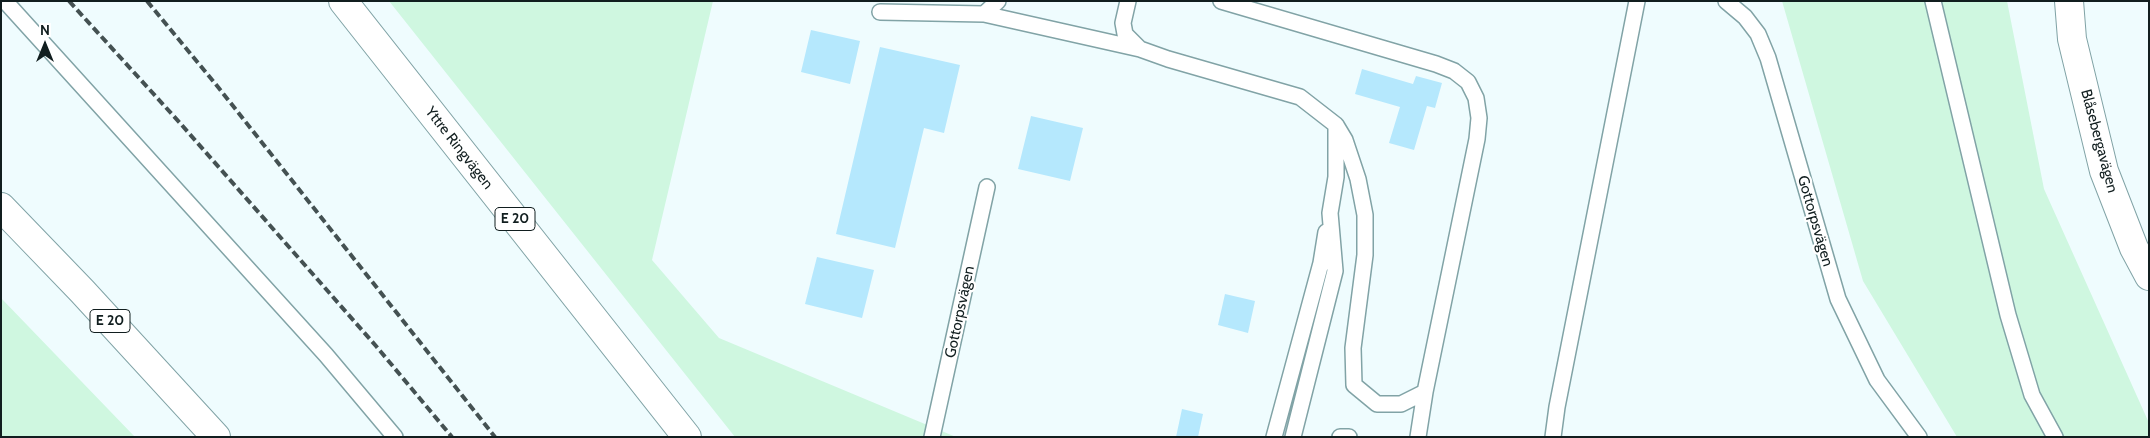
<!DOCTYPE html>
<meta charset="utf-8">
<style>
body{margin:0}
#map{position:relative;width:2150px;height:438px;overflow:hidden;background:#effcfe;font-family:Cabin,sans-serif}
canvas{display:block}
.frame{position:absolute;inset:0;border:2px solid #111e1f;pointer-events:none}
.north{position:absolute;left:20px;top:20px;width:50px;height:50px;-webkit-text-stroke:4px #fff;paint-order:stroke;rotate:0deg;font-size:14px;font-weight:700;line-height:20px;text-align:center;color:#111e1f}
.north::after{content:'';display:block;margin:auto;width:18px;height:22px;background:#111e1f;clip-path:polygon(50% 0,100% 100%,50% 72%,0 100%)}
</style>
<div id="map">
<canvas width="2150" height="438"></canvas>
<div class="frame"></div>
<div class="north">N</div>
</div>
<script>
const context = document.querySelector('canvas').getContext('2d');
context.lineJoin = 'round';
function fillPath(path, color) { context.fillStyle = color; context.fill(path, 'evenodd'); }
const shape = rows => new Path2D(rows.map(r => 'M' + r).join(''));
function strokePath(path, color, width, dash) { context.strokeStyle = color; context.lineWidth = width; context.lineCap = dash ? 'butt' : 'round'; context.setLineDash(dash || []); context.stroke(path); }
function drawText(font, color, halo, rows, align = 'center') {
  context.font = font + ' Cabin,sans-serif'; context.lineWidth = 4.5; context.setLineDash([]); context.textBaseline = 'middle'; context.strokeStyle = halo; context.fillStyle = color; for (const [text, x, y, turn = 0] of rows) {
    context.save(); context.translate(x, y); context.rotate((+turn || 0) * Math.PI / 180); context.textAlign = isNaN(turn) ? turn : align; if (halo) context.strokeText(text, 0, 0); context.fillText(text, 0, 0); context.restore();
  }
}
const green = shape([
 [389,1,713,1,652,260,719,338,956,437,735,437],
 [1782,1,2007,1,2044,189,2149,423,2149,437,1957,437,1863,281],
 [1,298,135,437,1,437]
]);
const building = shape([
 [811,30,860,41,850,84,801,72],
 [880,47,960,65,944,133,924,128,895,248,836,234],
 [1362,69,1413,84,1416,76,1442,83,1435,108,1427,106,1414,150,1389,143,1400,107,1355,94],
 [1031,116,1083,128,1070,181,1018,169],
 [817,257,874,270,862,318,805,304],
 [1225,294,1255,301,1248,333,1218,325],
 [1182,409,1203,414,1198,437,1176,437]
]);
const service = shape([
 [5,1,326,355,395,437],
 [1128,1,1123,23,1125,34,1140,49,1168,59,1300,97,1336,125,1336,177,1330,213,1335,271,1293,437],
 [1221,1,1436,64,1454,71,1468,82,1476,98,1479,118,1477,139,1425,392,1418,437],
 [1726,1,1745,17,1758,34,1768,58,1838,299,1877,380,1919,437],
 [1933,1,2008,315,2032,395,2055,437],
 [880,12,984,14,1140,49],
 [984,14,998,1],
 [1336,125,1345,140,1358,179,1365,215,1365,255,1353,348,1354,385,1377,404,1401,404,1425,392],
 [932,437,987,187],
 [1274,437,1321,263,1326,232],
 [1340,437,1349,437],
 [1553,437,1557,407,1637,1]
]);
const minor = shape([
 [2069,1,2072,39,2104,171,2134,248,2149,276]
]);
const motorway = shape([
 [343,1,687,437],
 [1,207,82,291,216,437]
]);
const rail = shape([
 [69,1,180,123,376,346,452,437],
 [147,1,218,87,495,437]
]);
const shields = [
 [515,219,40],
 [110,321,40]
];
const shieldNames = [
 ["E 20",515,219],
 ["E 20",110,321]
];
const streetNames = [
 ["Blåsebergavägen",2099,141,75],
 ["Yttre Ringvägen",459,148,52],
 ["Gottorpsvägen",1815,221,74],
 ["Gottorpsvägen",960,312,-78]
];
fillPath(green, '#cff7e0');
fillPath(building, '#b5e8fd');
strokePath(service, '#81a3a6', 18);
strokePath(minor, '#81a3a6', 30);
strokePath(motorway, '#81a3a6', 30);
strokePath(service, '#fff', 15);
strokePath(minor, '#fff', 28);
strokePath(motorway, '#fff', 28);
strokePath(rail, '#445152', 4, [8, 4]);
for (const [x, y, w] of shields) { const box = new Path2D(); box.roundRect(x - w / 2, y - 11.5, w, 23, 4); context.fillStyle = '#fff'; context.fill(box); strokePath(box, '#111e1f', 1); }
drawText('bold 14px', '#111e1f', null, shieldNames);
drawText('15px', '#111e1f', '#fff', streetNames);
</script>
